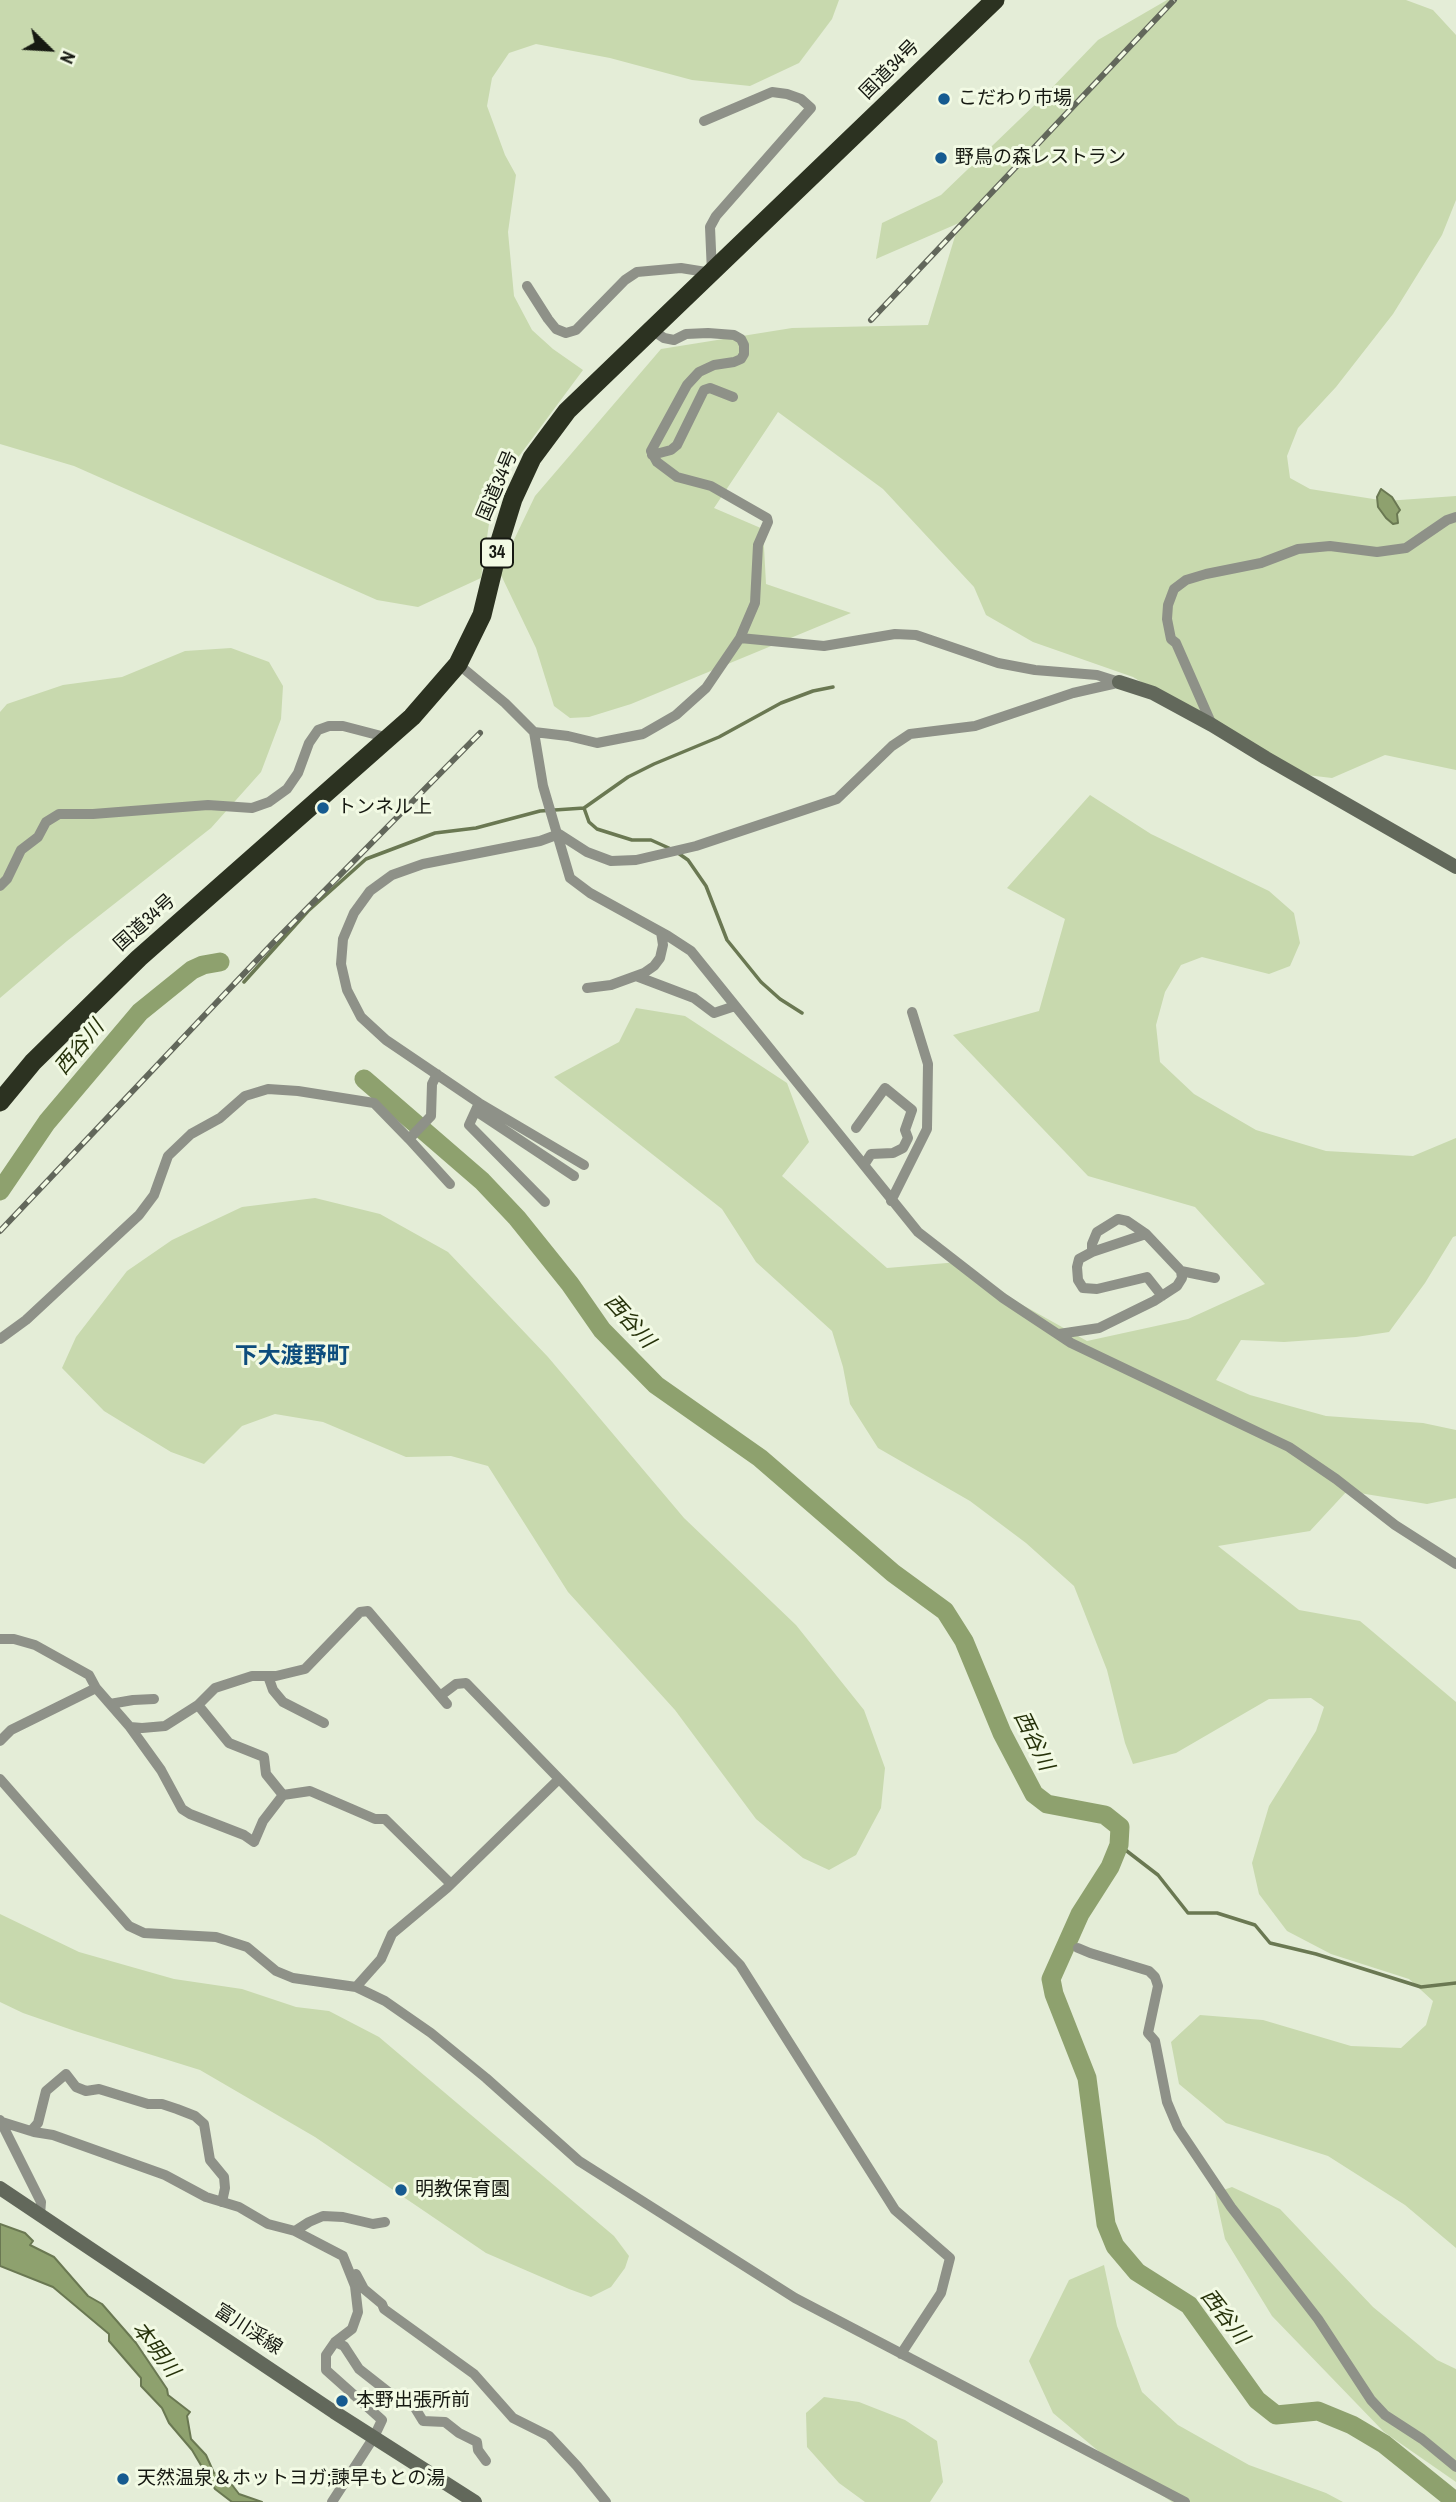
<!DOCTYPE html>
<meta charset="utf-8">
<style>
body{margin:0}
#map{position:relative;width:1456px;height:2502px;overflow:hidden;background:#e4edd7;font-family:"Archivo Narrow",sans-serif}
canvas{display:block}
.north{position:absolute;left:14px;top:14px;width:70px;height:70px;-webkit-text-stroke:5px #f2fae4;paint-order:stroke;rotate:114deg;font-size:19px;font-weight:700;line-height:28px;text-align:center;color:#161912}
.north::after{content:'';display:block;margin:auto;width:24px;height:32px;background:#161912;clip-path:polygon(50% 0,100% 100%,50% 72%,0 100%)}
</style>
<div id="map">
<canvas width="1456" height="2502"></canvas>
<div class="north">N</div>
</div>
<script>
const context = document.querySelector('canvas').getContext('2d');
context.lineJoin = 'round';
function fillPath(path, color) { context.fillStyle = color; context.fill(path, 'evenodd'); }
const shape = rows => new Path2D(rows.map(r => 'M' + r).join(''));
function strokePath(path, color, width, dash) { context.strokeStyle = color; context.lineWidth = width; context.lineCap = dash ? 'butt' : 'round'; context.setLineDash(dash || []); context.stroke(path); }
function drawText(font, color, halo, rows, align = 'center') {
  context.font = font + ' "Archivo Narrow","Noto Sans JP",sans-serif'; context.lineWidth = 6; context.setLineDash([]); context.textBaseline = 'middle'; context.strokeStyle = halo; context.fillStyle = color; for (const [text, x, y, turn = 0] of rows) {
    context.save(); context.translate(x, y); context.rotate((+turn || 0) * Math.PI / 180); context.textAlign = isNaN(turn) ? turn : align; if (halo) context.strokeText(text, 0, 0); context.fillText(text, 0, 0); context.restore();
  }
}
const green = shape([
 [0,0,839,0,832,19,799,63,750,86,692,80,610,58,536,44,509,53,492,78,487,106,505,155,516,175,508,232,514,296,532,330,553,349,583,370,494,490,481,578,418,607,377,600,74,466,0,444],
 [1167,0,1406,0,1433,10,1456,35,1456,200,1442,235,1393,314,1336,387,1298,428,1287,456,1290,478,1310,489,1386,501,1456,496,1456,770,1385,755,1332,778,1281,772,1221,730,1133,677,1033,642,986,615,974,587,883,489,778,412,714,508,763,529,766,584,851,613,631,704,589,717,570,718,554,706,536,648,499,571,535,496,661,349,792,328,928,325,959,223,876,259,882,223,941,195,1044,96,1098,40],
 [231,648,269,662,283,686,281,719,261,772,211,828,67,941,0,998,0,712,7,704,63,685,122,677,185,651],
 [1090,795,1151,834,1269,891,1294,913,1300,943,1290,966,1269,974,1202,957,1181,965,1165,992,1156,1025,1160,1062,1194,1094,1256,1130,1326,1151,1413,1156,1456,1138,1456,1236,1453,1237,1425,1283,1389,1332,1356,1337,1284,1342,1241,1340,1216,1380,1250,1395,1326,1416,1423,1423,1456,1430,1456,1498,1427,1504,1347,1491,1310,1531,1218,1546,1299,1610,1360,1621,1456,1702,1456,2248,1405,2205,1328,2156,1226,2123,1179,2084,1171,2042,1200,2015,1263,2020,1351,2046,1401,2048,1426,2025,1433,2001,1409,1979,1331,1954,1287,1931,1259,1894,1252,1863,1269,1806,1316,1731,1324,1707,1311,1698,1269,1699,1176,1753,1133,1764,1125,1743,1107,1670,1074,1586,1026,1543,970,1501,878,1448,850,1404,843,1367,832,1331,756,1262,722,1209,554,1077,619,1042,636,1008,685,1016,787,1083,809,1142,782,1176,887,1268,959,1262,1019,1303,1087,1341,1188,1319,1265,1284,1195,1207,1088,1176,953,1035,1039,1011,1065,919,1007,888],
 [315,1198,380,1214,448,1252,548,1357,684,1518,796,1625,864,1710,885,1768,881,1808,856,1855,829,1870,803,1858,756,1819,675,1710,568,1592,488,1466,451,1456,406,1457,323,1422,275,1414,242,1426,204,1464,171,1452,104,1411,62,1368,76,1337,127,1271,172,1240,242,1207],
 [0,1914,79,1952,174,1979,242,1989,296,2007,329,2011,379,2037,614,2236,629,2256,625,2268,611,2287,591,2297,569,2289,486,2253,315,2137,200,2070,75,2031,23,2013,0,2002],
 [1232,2187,1280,2209,1373,2307,1437,2360,1456,2369,1456,2482,1384,2432,1272,2316,1225,2239,1215,2193],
 [1104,2265,1117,2326,1142,2392,1178,2425,1249,2465,1326,2493,1343,2502,1172,2502,1115,2465,1053,2413,1029,2361,1069,2280],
 [824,2397,859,2402,905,2420,937,2441,943,2482,930,2502,865,2502,839,2483,807,2447,806,2413]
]);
const water = shape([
 [1381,489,1392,497,1400,510,1397,514,1398,523,1393,524,1386,518,1378,507,1377,497,1381,489],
 [0,2224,25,2233,33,2241,30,2245,54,2257,88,2296,102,2304,136,2343,167,2389,168,2395,190,2412,187,2416,191,2439,206,2455,214,2473,226,2477,239,2494,262,2502,232,2502,215,2489,192,2450,169,2423,162,2408,141,2386,141,2378,109,2341,109,2334,53,2287,0,2266,0,2224]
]);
const stream = shape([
 [584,808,589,822,597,829,632,840,651,840,671,849],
 [678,853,688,860,706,886,727,940,761,982,780,999,802,1013],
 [244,982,308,911,366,859,435,833,476,828,540,811,584,808,628,777,654,764,719,737,781,703,813,691,833,687],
 [1119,1845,1158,1875,1188,1913,1217,1913,1255,1925,1270,1943,1316,1954,1421,1987,1456,1983]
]);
const river = shape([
 [364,1079,482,1181,517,1218,570,1284,602,1330,656,1385,760,1458,893,1573,945,1611,964,1641,1002,1733,1034,1794,1047,1804,1105,1815,1120,1827,1119,1845,1110,1867,1080,1914,1051,1979,1054,1994,1087,2078,1106,2224,1115,2246,1137,2272,1189,2305,1257,2400,1276,2415,1318,2411,1352,2425,1384,2444,1456,2502],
 [0,1191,47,1122,140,1012,192,970,203,965,220,962]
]);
const street = shape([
 [527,286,548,319,556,329,566,333,576,330,625,280,637,272,681,268,712,273,710,227,716,216,811,108,801,99,787,94,772,92,704,121],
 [652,330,664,338,674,340,686,334,708,333,734,335,741,339,744,345,744,354,741,359,734,362,714,365,699,372,687,385,651,451,657,462,677,477,711,486,767,518,768,522,758,545,755,603,740,638],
 [652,455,671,450,677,445,704,390,710,388,733,397],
 [458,664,505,703,534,732,543,786,570,878,590,893,668,936,691,951,918,1232,1003,1298,1071,1343,1289,1447,1336,1479,1395,1525,1456,1564],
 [1212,725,1176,643,1171,639,1167,619,1168,605,1174,589,1186,580,1206,574,1261,563,1298,549,1330,546,1377,552,1406,548,1447,520,1456,517],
 [534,732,568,736,597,743,643,734,676,715,706,688,740,638,824,646,895,634,916,635,998,663,1035,670,1097,675,1119,682],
 [559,834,587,852,611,861,636,860,696,846,837,799,892,746,910,734,975,726,1073,693,1117,683],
 [559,834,540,841,423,864,392,875,370,891,354,913,343,939,341,964,347,990,361,1017,386,1040,479,1103,584,1165],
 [0,886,7,879,21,850,38,837,46,822,59,814,93,814,208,805,252,808,269,802,287,789,298,773,309,743,318,730,329,726,343,726,389,738],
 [636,976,694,998,714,1013,735,1006],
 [587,988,611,985,644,973,654,966,660,958,663,945,661,932],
 [437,1074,432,1084,431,1116,409,1139,450,1184],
 [479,1103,469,1125,545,1202],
 [476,1111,574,1176],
 [856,1128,885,1088,912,1110,905,1130,908,1138,903,1148,893,1153,871,1154,864,1165],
 [891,1201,927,1129,928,1064,912,1012],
 [1092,1252,1079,1259,1077,1267,1078,1280,1083,1288,1097,1289,1147,1277,1162,1296],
 [1181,1271,1215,1278],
 [1059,1334,1099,1328,1154,1301,1177,1286,1182,1278,1181,1271,1146,1234,1127,1221,1118,1219,1097,1232,1092,1244,1092,1252,1146,1234],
 [0,1339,26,1320,139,1215,154,1195,168,1156,191,1134,220,1118,245,1096,268,1089,298,1091,374,1103,409,1139],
 [0,1639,14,1639,35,1645,89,1675,96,1688,130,1727,142,1728,165,1726,198,1705,215,1688,252,1676,276,1676,305,1669,360,1612,368,1611,447,1704],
 [268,1676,273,1690,283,1702,324,1723],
 [440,1696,456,1684,466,1683,740,1965,895,2210,950,2258,941,2293,901,2354],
 [110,1704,133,1700,154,1699],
 [198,1705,229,1743,264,1757,266,1774,283,1795,310,1791,375,1819,385,1819,451,1884],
 [130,1727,161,1770,182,1809,190,1814,244,1835,254,1842,263,1821,283,1795],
 [0,1741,11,1730,96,1688],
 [0,1779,129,1926,144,1933,216,1937,247,1947,276,1971,293,1978,356,1987,385,2001,431,2033,486,2078,579,2161,795,2298,1185,2502],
 [1078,1948,1090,1953,1149,1971,1155,1977,1158,1986,1148,2033,1155,2041,1167,2102,1178,2128,1231,2207,1318,2319,1371,2400,1385,2415,1422,2439,1456,2467],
 [356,1987,381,1959,392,1934,447,1888,559,1779],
 [0,2120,41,2202,40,2215],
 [2,2122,34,2132,53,2135,165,2175,206,2197,239,2207,268,2224,295,2231,343,2256,355,2286,358,2312,352,2329,335,2342,326,2355,326,2370,382,2420,374,2437,332,2502],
 [31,2131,38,2123,46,2091,66,2074,76,2087,86,2091,99,2089,148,2104,162,2104,177,2109,195,2116,204,2124,210,2160,224,2177,225,2188,222,2202],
 [295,2231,309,2222,323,2216,343,2217,373,2224,385,2222],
 [356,2274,364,2289,382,2304,384,2309,474,2374,513,2418,549,2436,577,2466,606,2502],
 [335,2342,344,2346,359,2369,401,2402,412,2403,423,2421,445,2422,459,2433,477,2442,478,2450,486,2461]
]);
const secondary = shape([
 [1119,682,1153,693,1212,725,1266,758,1456,867],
 [0,2188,334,2412,475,2502]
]);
const highway = shape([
 [0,1102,33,1062,139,958,412,717,458,664,482,615,500,541,513,499,532,458,567,411,995,0]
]);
const rail = shape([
 [871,320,1174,0],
 [0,1231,273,943,480,733]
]);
const markers = [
 [944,99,7,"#165b90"],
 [941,158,7,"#165b90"],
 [323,808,7,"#165b90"],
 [401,2190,7,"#165b90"],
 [342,2401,7,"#165b90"],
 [123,2479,7,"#165b90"]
];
const shields = [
 [497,553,32]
];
const shieldNames = [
 ["34",497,553]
];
const streetNames = [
 ["国道34号",890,70,-45],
 ["国道34号",498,486,-67],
 ["国道34号",145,923,-42],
 ["富川渓線",248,2330,33]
];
const poiNames = [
 ["こだわり市場",958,99],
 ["野鳥の森レストラン",955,158],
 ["トンネル上",337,808],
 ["明教保育園",415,2190],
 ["本野出張所前",356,2401],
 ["天然温泉＆ホットヨガ;諫早もとの湯",137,2479]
];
const waterNames = [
 ["西谷川",80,1048,-50],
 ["西谷川",629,1322,48],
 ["西谷川",1033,1741,64],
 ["西谷川",1224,2317,52],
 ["本明川",155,2350,53]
];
const quarterNames = [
 ["下大渡野町",292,1357]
];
fillPath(green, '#c8d9ae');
fillPath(water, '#8ea16e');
strokePath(water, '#6a7852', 2);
strokePath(stream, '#6a7852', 3.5);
strokePath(river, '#8ea16e', 19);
strokePath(street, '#8e9188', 10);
strokePath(secondary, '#62685b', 14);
strokePath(highway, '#2c3221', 19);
strokePath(rail, '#62675b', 6);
strokePath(rail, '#f2fae4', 3.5, [10]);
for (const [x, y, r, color] of markers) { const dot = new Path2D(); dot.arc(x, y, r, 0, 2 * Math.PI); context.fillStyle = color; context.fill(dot); strokePath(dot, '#f2fae4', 2.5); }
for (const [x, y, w] of shields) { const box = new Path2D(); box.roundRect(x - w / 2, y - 14.5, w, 29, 5); context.fillStyle = '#f2fae4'; context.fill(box); strokePath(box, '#161912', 2); }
drawText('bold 18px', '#161912', null, shieldNames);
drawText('19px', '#161912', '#f2fae4', streetNames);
drawText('19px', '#161912', '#f2fae4', poiNames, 'left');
drawText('italic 21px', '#26320a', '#f2fae4', waterNames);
drawText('bold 23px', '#0d4d7d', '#f2fae4', quarterNames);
</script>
